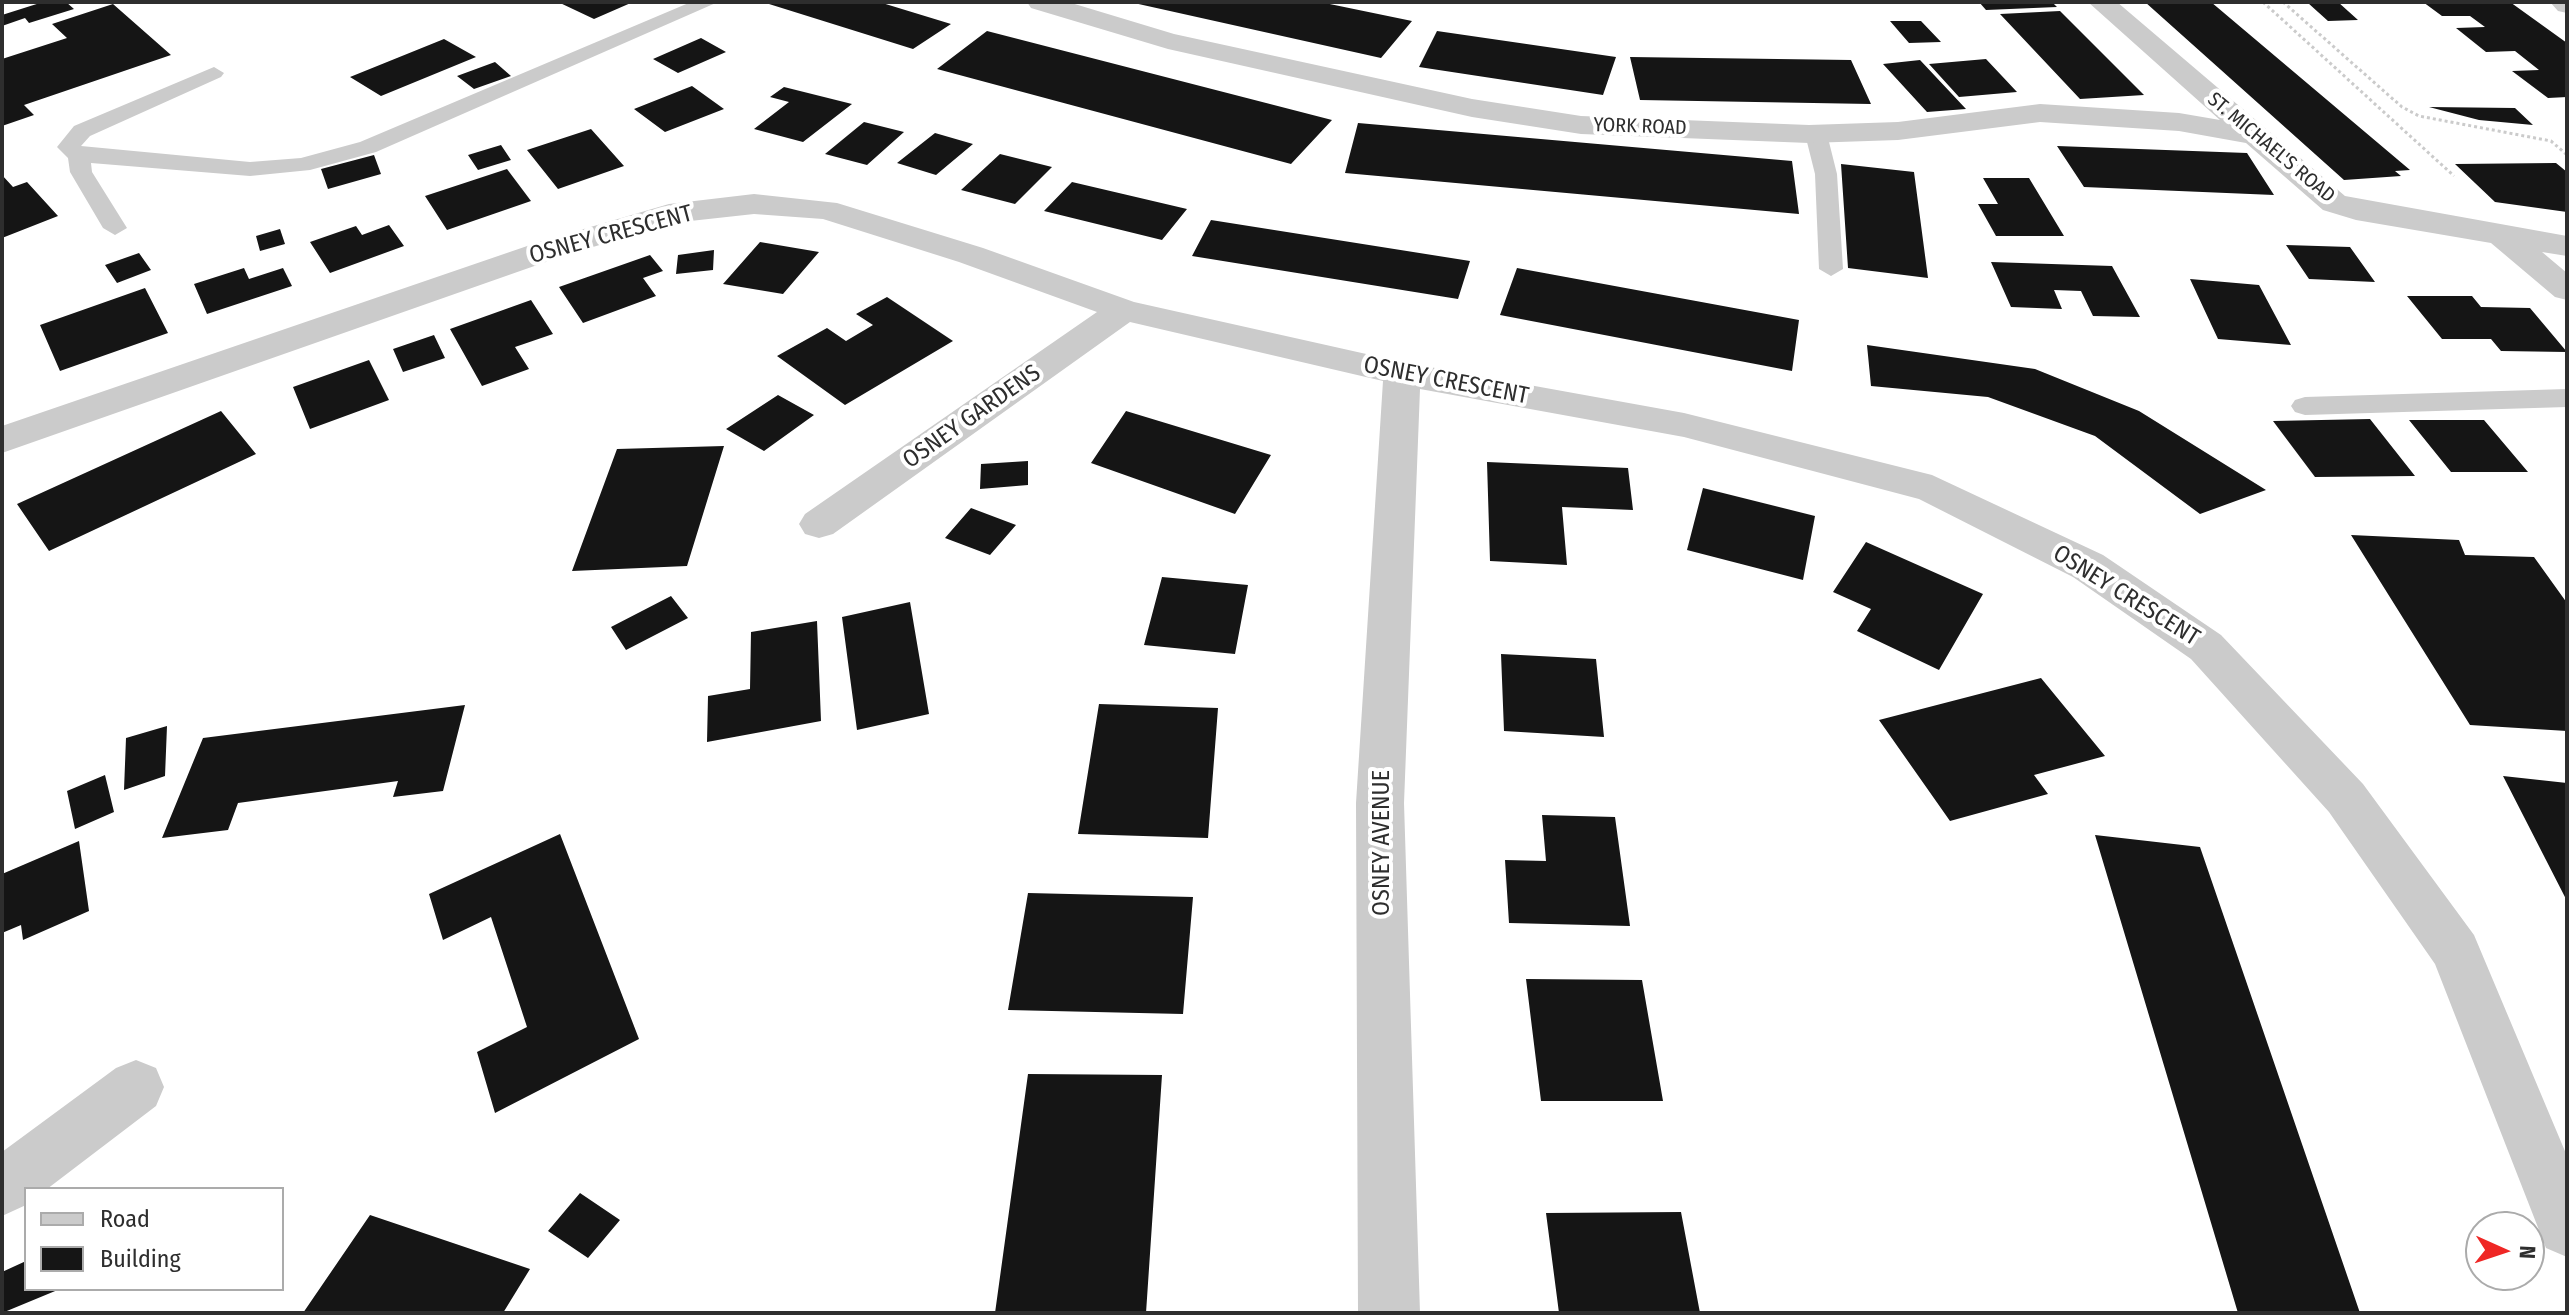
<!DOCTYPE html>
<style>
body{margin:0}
#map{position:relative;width:2569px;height:1315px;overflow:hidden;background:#fff;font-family:"Fira Sans Condensed",sans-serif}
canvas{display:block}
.frame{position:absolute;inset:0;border:4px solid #2e2e2e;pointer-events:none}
.legend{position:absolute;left:24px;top:1187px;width:260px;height:104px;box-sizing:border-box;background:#fff;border:2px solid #ababab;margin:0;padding:10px 14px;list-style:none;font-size:24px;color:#2e2e2e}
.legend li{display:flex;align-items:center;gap:16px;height:40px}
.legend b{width:40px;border:2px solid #ababab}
.north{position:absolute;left:2465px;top:1211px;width:80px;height:80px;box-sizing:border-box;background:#fff;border:2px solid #ababab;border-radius:50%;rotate:93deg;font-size:22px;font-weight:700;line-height:32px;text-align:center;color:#2e2e2e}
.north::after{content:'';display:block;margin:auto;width:28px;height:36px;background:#ef2725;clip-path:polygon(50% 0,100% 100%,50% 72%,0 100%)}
</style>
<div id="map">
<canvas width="2569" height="1315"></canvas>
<div class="frame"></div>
<ul class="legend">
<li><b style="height:10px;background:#cbcbcb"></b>Road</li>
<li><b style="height:22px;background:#151515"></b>Building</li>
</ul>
<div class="north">N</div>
</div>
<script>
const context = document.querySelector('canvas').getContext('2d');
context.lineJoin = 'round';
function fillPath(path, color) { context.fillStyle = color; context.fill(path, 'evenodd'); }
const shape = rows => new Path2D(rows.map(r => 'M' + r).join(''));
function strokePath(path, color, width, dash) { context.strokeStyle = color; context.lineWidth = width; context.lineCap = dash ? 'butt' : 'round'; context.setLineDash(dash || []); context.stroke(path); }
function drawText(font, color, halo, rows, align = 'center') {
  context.font = font + ' "Fira Sans Condensed",sans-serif'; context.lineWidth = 8; context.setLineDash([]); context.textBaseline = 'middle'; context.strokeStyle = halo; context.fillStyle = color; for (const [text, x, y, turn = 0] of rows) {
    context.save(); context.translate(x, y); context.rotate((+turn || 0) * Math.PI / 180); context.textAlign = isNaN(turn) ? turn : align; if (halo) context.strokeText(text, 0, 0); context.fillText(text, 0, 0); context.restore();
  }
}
const building = shape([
 [43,2,66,2,74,9,29,23,25,18,2,26,2,15],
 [558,2,633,2,594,19],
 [772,2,879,2,951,24,913,49,769,4],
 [1320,2,1412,21,1381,58,1134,3],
 [1979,2,2052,2,2057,7,1986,10],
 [2145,2,2211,2,2410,170,2395,171,2401,176,2344,180],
 [2338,2,2358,20,2328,21,2308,3],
 [2423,2,2510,2,2567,43,2567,97,2548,98,2512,71,2539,70,2515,51,2486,52,2456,28,2485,27,2470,16,2442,16],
 [113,4,171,55,24,105,34,115,2,126,2,59,67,38,52,24],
 [2060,11,2144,95,2080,99,2000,14],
 [1890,21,1921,21,1941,42,1909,43],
 [987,31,1332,120,1291,164,937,69],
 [1437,31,1616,57,1603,95,1419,67],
 [701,38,726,52,678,73,653,59],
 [444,39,476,57,381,96,350,77],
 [1630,57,1851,60,1871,104,1640,100],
 [1986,59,2017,92,1959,97,1929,64],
 [1920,60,1966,109,1927,112,1883,64],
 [495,62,511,76,474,89,457,76],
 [692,86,724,109,665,132,634,109],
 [784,87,852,104,803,142,754,129,789,102,770,97],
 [2429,107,2515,108,2533,125,2479,120],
 [864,122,904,132,867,165,825,154],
 [1358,123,1792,161,1799,214,1345,173],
 [591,129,624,166,558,189,527,150],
 [935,133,973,144,936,175,897,163],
 [501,145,511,160,478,170,468,155],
 [2057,146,2247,153,2274,195,2084,187],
 [1000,154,1052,167,1015,204,961,190],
 [374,155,381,174,328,189,321,169],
 [2556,163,2567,172,2567,212,2495,202,2455,164],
 [1841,164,1914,172,1928,278,1848,268],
 [507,169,531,201,447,230,425,196],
 [2,175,13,187,27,182,58,216,2,238],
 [1983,178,2029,178,2064,236,1996,236,1978,204,1998,204],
 [1072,182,1187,209,1162,240,1044,211],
 [1211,220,1470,261,1458,299,1192,256],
 [389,225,404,246,330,273,310,242,356,226,362,235],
 [280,229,285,244,260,251,256,236],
 [760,242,819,252,783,294,723,284],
 [2286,245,2350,247,2375,282,2309,279],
 [714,250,713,270,676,274,678,255],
 [139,253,151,270,117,283,105,265],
 [650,255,663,271,643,278,656,296,583,323,559,287],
 [1991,262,2112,266,2140,317,2093,316,2081,291,2054,290,2062,309,2011,307],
 [244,268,249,279,283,268,292,286,207,314,194,284],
 [1517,268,1799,320,1792,371,1500,315],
 [2190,279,2259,285,2291,345,2218,339],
 [145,288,168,333,60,371,40,325],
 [2407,296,2472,296,2481,307,2530,308,2567,352,2501,351,2491,339,2442,339],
 [887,297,953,341,845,405,777,356,827,328,846,341,873,325,856,314],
 [531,300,553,334,515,347,529,369,482,386,450,329],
 [434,335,445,358,403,372,393,349],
 [1867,345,2035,369,2139,411,2266,490,2200,514,2095,436,1988,397,1871,386],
 [369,360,389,400,310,429,293,387],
 [778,395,814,415,764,451,726,429],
 [221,411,256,454,49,551,17,504],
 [1126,411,1271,455,1235,514,1091,463],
 [2370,419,2415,476,2315,477,2273,421],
 [2409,420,2484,420,2528,472,2451,472],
 [724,446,687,566,572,571,617,449],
 [1028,461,1028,485,980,489,981,464],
 [1487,462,1628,468,1633,510,1562,507,1567,565,1490,561],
 [1703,488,1815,516,1803,580,1687,550],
 [971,508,1016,525,990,555,945,538],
 [2351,535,2459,540,2465,555,2534,557,2567,603,2567,731,2470,725],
 [1866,542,1983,594,1939,670,1857,631,1871,609,1833,592],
 [1162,577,1248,585,1235,654,1144,645],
 [671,596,688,618,626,650,611,627],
 [910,602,929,714,857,730,842,617],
 [817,621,821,721,707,742,708,696,750,689,751,632],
 [1501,654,1596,659,1604,737,1504,731],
 [2041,678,2105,756,2034,775,2048,794,1950,821,1879,720],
 [1099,704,1218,708,1208,838,1078,834],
 [465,705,443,791,393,797,398,781,238,803,228,830,162,838,203,738],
 [167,726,165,776,124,790,126,738],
 [105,775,114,812,75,829,67,791],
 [2503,776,2567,783,2567,901],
 [1542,815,1615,817,1630,926,1509,923,1505,860,1546,861],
 [560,834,639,1039,495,1113,477,1052,527,1027,491,917,443,940,429,894],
 [2095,835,2200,847,2360,1313,2238,1313],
 [79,841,89,911,23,940,21,925,2,933,2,874],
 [1028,893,1193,897,1183,1014,1008,1010],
 [1526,979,1642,980,1663,1101,1541,1101],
 [1028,1074,1162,1075,1146,1313,995,1313],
 [580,1193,620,1220,588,1258,548,1231],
 [1681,1212,1700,1313,1559,1313,1546,1213],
 [370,1215,530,1269,503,1313,303,1313],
 [26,1261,26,1289,60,1289,2,1313,2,1272]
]);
const path = shape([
 [2263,2,2454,176],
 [2283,2,2402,107,2419,116,2551,141,2567,155]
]);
const service = shape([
 [691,2,718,2,376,152,310,170,250,176,91,163,92,172,127,228,115,235,103,228,70,172,68,158,57,147,74,126,214,67,224,73,221,77,90,136,81,146,250,162,301,158,360,142,691,2],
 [1816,127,1827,134,1837,174,1843,269,1831,276,1819,269,1815,174,1805,134,1816,127],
 [2567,389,2567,407,2305,415,2295,412,2291,406,2295,400,2305,397,2567,389]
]);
const minor = shape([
 [1027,2,1068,2,1174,34,1472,99,1581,116,1809,125,1898,122,2040,104,2179,113,2220,120,2088,2,2117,2,2345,196,2567,236,2567,256,2542,252,2567,273,2567,300,2555,297,2491,243,2356,220,2323,210,2246,143,2179,131,2040,122,1898,140,1809,143,1581,134,1472,117,1168,49,1031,8,1027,2],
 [2550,2,2567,2,2567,13,2558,11,2550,2],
 [754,194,837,203,983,248,1134,302,1402,362,1684,413,1932,475,2103,555,2221,635,2363,784,2474,935,2567,1156,2567,1257,2546,1248,2435,964,2329,812,2191,659,2073,577,1919,499,1684,437,1420,389,1404,803,1420,1313,1358,1313,1356,803,1383,381,1130,322,833,534,819,538,805,534,799,524,805,514,1097,312,959,262,823,219,754,214,672,223,560,257,2,453,2,426,536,243,669,204,754,194],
 [136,1060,156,1068,164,1087,156,1106,47,1189,26,1189,26,1205,2,1216,2,1152,116,1068,136,1060]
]);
const farStreetnames = [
 ["YORK ROAD",1640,127,2],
 ["ST. MICHAEL'S ROAD",2271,148,40]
];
const streetNames = [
 ["OSNEY CRESCENT",611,235,-15],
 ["OSNEY CRESCENT",1446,381,11],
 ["OSNEY GARDENS",972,417,-35],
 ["OSNEY CRESCENT",2126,596,32],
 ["OSNEY AVENUE",1382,843,-90]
];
fillPath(building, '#151515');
strokePath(path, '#cbcbcb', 3, [3, 3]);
fillPath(service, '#cbcbcb');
fillPath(minor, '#cbcbcb');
drawText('20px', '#2e2e2e', '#fff', farStreetnames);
drawText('24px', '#2e2e2e', '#fff', streetNames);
</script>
